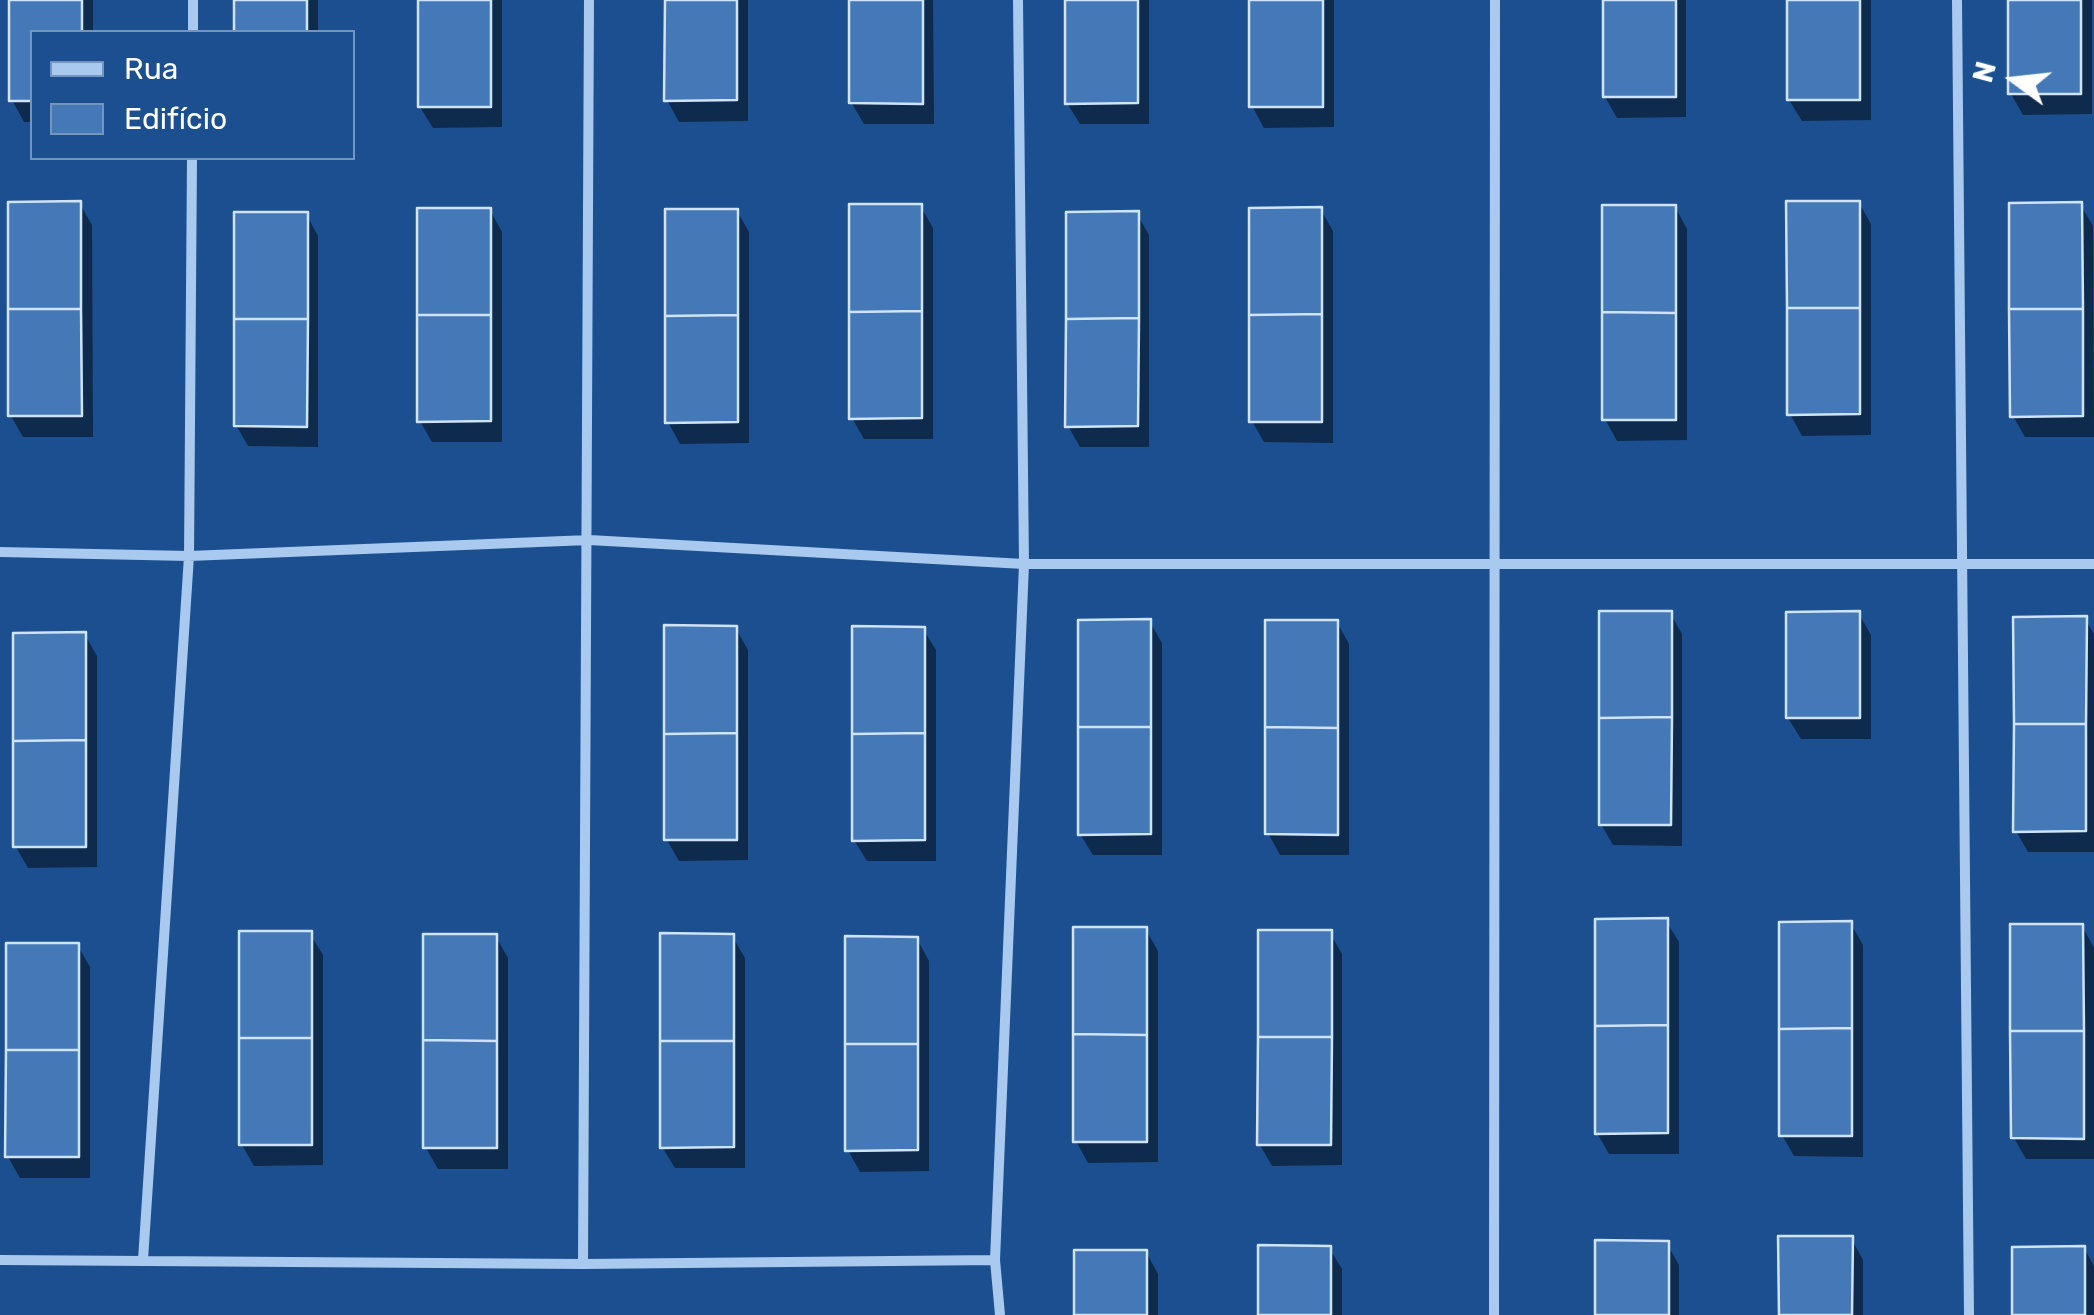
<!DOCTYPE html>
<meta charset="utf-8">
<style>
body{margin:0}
#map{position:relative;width:2094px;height:1315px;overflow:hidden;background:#1b4f8f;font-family:Rubik,sans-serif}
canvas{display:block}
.legend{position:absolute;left:30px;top:30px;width:325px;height:130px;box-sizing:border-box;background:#1b4f8f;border:2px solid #7695bc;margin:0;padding:12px 18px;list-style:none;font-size:30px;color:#fff}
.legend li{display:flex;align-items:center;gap:20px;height:50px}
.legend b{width:50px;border:2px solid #7695bc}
.north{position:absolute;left:1964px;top:30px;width:100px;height:100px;-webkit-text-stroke:8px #1b4f8f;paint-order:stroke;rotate:285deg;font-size:28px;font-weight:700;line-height:40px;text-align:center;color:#fff}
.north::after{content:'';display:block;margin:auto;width:35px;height:45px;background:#fff;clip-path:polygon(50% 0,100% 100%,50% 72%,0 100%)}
</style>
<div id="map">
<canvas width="2094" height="1315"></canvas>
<ul class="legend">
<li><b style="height:12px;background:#a9c9ee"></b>Rua</li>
<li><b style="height:28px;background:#4478b7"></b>Edifício</li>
</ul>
<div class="north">N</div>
</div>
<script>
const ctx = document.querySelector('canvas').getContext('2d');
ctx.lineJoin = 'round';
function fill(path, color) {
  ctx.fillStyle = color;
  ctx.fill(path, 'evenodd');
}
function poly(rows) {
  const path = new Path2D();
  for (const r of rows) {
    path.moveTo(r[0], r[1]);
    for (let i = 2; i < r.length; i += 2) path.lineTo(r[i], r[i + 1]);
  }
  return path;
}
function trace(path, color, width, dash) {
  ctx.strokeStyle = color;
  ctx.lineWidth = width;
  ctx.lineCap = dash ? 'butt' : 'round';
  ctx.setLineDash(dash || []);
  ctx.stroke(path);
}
fill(poly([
 [12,0,93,0,93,32,32,32,32,122,24,122,12,100],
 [236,0,318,0,318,32,236,32],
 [421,0,502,0,502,127,433,128,420,107],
 [667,0,748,0,748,121,679,122,667,100],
 [851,0,933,0,934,124,864,124,851,102],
 [1067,0,1149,0,1149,124,1080,124,1067,103],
 [1252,0,1334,0,1334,127,1264,128,1252,106],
 [1605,0,1686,0,1686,117,1617,118,1605,97],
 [1789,0,1871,0,1871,120,1802,121,1789,100],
 [2010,0,2092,0,2092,114,2023,115,2011,94],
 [1859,203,1871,224,1871,435,1802,436,1790,414],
 [80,204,92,225,93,437,23,437,11,416],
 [2080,204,2093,226,2094,437,2025,437,2013,416],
 [921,207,933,228,933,439,864,439,852,418],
 [1675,207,1687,229,1687,440,1617,441,1605,419],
 [490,210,502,232,502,442,432,442,420,421],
 [1321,210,1333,231,1333,443,1264,442,1252,421],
 [737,211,749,232,749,443,680,444,668,422],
 [306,214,318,236,318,447,248,446,236,425],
 [1137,214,1149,235,1149,447,1080,447,1068,426],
 [1670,613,1682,634,1682,846,1613,845,1601,824],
 [1859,614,1871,635,1871,739,1801,739,1788,718],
 [2085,619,2094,634,2094,852,2028,852,2016,831],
 [1150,622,1162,643,1162,855,1093,855,1080,834],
 [1337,622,1349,644,1349,855,1280,855,1268,833],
 [736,629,748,650,748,860,679,861,667,840],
 [923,629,936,650,936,861,867,861,854,840],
 [85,635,97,656,97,867,28,868,16,847],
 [1666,921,1679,942,1679,1154,1609,1154,1597,1133],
 [1851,924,1863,945,1863,1157,1794,1156,1782,1135],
 [2082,926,2094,948,2094,1159,2026,1159,2014,1138],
 [1146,930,1158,951,1158,1162,1088,1163,1076,1141],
 [1330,933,1342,954,1342,1165,1272,1166,1260,1145],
 [310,934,323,955,323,1165,254,1166,242,1145],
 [732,936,745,958,745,1168,675,1168,662,1147],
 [496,937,508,958,508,1169,438,1169,426,1148],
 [917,939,929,961,929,1171,860,1172,848,1150],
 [78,946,90,967,90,1178,20,1178,8,1157],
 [1851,1238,1863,1260,1863,1315,1781,1315],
 [1667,1244,1679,1265,1679,1315,1597,1315],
 [1329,1248,1342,1269,1342,1315,1260,1315],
 [2084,1248,2094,1266,2094,1315,2014,1315],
 [1146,1252,1158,1274,1158,1315,1076,1315]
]), '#0007');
const building = poly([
 [9,0,82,0,82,32,32,32,32,101,9,101,9,0],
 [234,0,307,0,307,32,234,32,234,0],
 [418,0,491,0,491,107,418,107,418,0],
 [665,0,737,0,737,100,664,101,665,0],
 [849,0,923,0,923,104,849,103,849,0],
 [1065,0,1138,0,1138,103,1065,104,1065,0],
 [1249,0,1323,0,1323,107,1249,107,1249,0],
 [1603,0,1676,0,1676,97,1603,97,1603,0],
 [1787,0,1860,0,1860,100,1787,100,1787,0],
 [2008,0,2081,0,2081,94,2008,94,2008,0],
 [81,201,81,309,8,309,8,202,81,201],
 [1786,201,1860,201,1860,308,1787,308,1786,201],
 [2082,202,2083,309,2009,309,2009,203,2082,202],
 [849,204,922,204,922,311,849,312,849,204],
 [1602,205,1676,205,1676,313,1602,312,1602,205],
 [1322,207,1322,314,1249,315,1249,208,1322,207],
 [417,208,491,208,491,315,417,315,417,208],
 [665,209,738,209,738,315,665,316,665,209],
 [1139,211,1139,318,1066,319,1066,212,1139,211],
 [234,212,308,212,308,319,234,319,234,212],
 [1787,308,1860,308,1860,414,1787,415,1787,308],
 [8,309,81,309,82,416,8,416,8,309],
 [2009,309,2083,309,2083,416,2010,417,2009,309],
 [922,311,922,418,849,419,849,312,922,311],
 [1602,312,1676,313,1676,420,1602,420,1602,312],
 [1322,314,1322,422,1249,422,1249,315,1322,314],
 [417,315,491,315,491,421,417,422,417,315],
 [738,315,738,422,665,423,665,316,738,315],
 [1139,318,1138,426,1065,427,1066,319,1139,318],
 [234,319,308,319,307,427,234,426,234,319],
 [1599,611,1672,611,1672,717,1599,718,1599,611],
 [1860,611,1860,718,1786,718,1786,612,1860,611],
 [2087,616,2086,724,2014,724,2013,617,2087,616],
 [1151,619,1151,727,1078,727,1078,620,1151,619],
 [1265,620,1338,620,1338,728,1265,727,1265,620],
 [664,625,737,626,737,733,664,734,664,625],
 [852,626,925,627,925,733,852,734,852,626],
 [86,632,86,740,13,741,13,633,86,632],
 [1672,717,1671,825,1599,825,1599,718,1672,717],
 [2014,724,2086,724,2086,831,2013,832,2014,724],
 [1078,727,1151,727,1151,834,1078,835,1078,727],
 [1265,727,1338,728,1338,835,1265,834,1265,727],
 [737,733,737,840,664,840,664,734,737,733],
 [925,733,925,840,852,841,852,734,925,733],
 [86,740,86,847,13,847,13,741,86,740],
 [1668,918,1668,1025,1595,1026,1595,919,1668,918],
 [1852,921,1852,1028,1779,1029,1779,922,1852,921],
 [2010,924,2083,924,2084,1031,2010,1031,2010,924],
 [1073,927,1147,927,1147,1035,1073,1034,1073,927],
 [1258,930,1332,930,1332,1037,1258,1037,1258,930],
 [239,931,312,931,312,1038,239,1038,239,931],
 [660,933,734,934,734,1041,660,1041,660,933],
 [423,934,497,934,497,1041,423,1040,423,934],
 [845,936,918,937,918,1044,845,1044,845,936],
 [6,943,79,943,79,1050,6,1050,6,943],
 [1668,1025,1668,1133,1595,1134,1595,1026,1668,1025],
 [1852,1028,1852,1136,1779,1136,1779,1029,1852,1028],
 [2010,1031,2084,1031,2084,1139,2011,1138,2010,1031],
 [1073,1034,1147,1035,1147,1142,1073,1142,1073,1034],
 [1258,1037,1332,1037,1331,1145,1257,1145,1258,1037],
 [239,1038,312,1038,312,1145,239,1145,239,1038],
 [423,1040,497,1041,497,1148,423,1148,423,1040],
 [660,1041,734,1041,734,1147,660,1148,660,1041],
 [845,1044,918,1044,918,1150,845,1151,845,1044],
 [6,1050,79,1050,79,1157,5,1157,6,1050],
 [1778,1236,1853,1236,1852,1315,1779,1315,1778,1236],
 [1595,1240,1669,1241,1669,1315,1595,1315,1595,1240],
 [1258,1245,1331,1246,1331,1315,1258,1315,1258,1245],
 [2085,1246,2085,1315,2012,1315,2012,1247,2085,1246],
 [1074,1250,1147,1250,1147,1315,1074,1315,1074,1250]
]);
fill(building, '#4478b7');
trace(building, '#cfe3fa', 2.5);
trace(poly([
 [1957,0,1969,1315],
 [193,32,193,0],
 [0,552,189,556,589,540,1024,564,2094,564],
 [0,1260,583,1264,995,1260],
 [143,1260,189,556,192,158],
 [583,1264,589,0],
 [1000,1315,995,1260,1024,564,1018,0],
 [1494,1315,1495,0]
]), '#a9c9ee', 10);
</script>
